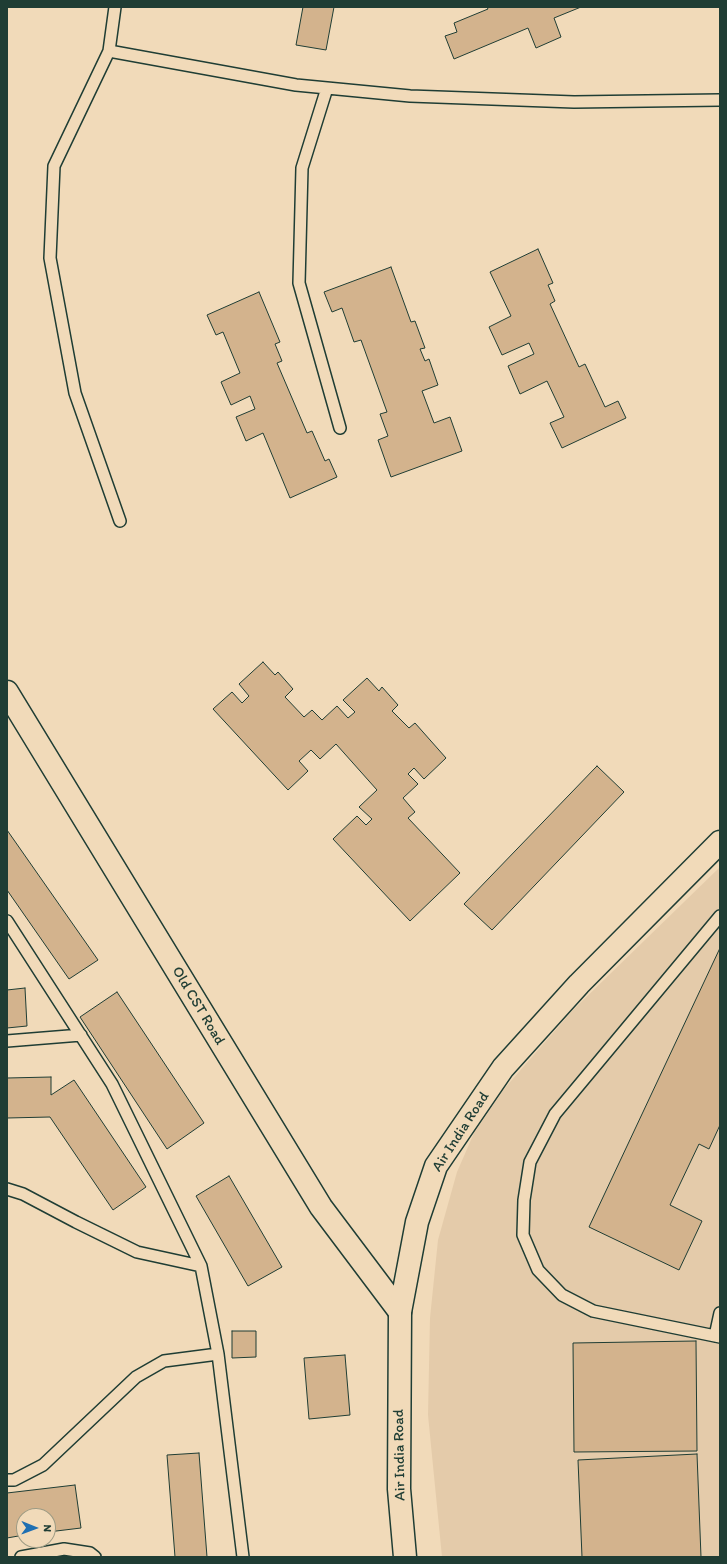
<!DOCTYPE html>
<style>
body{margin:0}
#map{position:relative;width:727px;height:1564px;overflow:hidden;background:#f1dab9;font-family:Itim,sans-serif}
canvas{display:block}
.frame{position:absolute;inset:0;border:8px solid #1f3d34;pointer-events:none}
.north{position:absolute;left:16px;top:1508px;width:40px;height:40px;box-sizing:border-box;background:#f1dab9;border:1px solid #9d9b84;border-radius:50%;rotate:91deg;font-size:11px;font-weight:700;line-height:16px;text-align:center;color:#1f3d34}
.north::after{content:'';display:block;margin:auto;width:14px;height:18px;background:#1f6fb2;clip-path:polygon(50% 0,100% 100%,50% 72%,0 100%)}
</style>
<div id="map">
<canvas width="727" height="1564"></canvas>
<div class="frame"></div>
<div class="north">N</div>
</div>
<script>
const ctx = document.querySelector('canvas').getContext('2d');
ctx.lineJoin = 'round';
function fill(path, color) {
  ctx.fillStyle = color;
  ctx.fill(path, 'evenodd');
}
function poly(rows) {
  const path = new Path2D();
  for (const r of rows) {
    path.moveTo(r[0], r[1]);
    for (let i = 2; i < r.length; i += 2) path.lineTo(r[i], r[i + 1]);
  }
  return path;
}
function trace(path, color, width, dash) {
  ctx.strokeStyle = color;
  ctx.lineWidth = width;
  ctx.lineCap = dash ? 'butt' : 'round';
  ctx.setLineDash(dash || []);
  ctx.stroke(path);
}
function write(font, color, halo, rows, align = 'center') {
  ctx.font = font + ' Itim,sans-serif';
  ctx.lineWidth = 3.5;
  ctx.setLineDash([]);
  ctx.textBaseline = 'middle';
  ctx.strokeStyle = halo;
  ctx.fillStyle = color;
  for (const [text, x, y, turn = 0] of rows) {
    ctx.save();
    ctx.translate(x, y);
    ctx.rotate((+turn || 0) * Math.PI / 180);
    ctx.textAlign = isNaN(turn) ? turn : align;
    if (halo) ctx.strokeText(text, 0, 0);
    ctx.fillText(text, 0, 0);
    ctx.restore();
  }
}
fill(poly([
 [720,867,720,1557,442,1557,428,1415,430,1318,438,1240,457,1172,474,1133,504,1089,573,1010]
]), '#e4cbaa');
const building = poly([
 [303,7,334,7,326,50,296,45,303,7],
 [487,7,581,7,554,18,561,37,536,48,528,28,454,59,445,36,457,32,454,23,488,9,487,7],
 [538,249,553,283,548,285,555,301,550,304,579,367,585,364,605,407,618,401,626,418,562,448,550,423,564,417,547,381,520,394,508,366,534,354,529,343,502,355,489,327,511,316,490,272,538,249],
 [391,267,411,322,415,321,425,348,420,349,425,361,429,359,438,385,422,391,434,423,450,417,462,451,391,477,378,440,388,436,380,414,387,412,361,340,354,342,342,308,332,312,324,292,391,267],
 [259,292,280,342,275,344,282,361,277,363,307,433,312,431,325,461,329,459,337,477,290,498,263,433,246,441,236,417,255,409,250,396,231,405,221,382,240,373,223,332,216,335,207,315,259,292],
 [263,662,275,675,278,672,293,689,285,697,304,717,312,710,322,720,337,706,348,718,355,712,343,700,367,678,379,691,382,687,398,705,392,711,409,728,415,723,446,758,424,779,414,768,408,774,418,784,403,798,415,812,408,818,460,873,410,921,333,839,357,816,366,825,372,819,359,807,377,790,336,744,320,759,311,750,299,761,308,771,288,790,213,709,232,692,242,703,249,696,239,684,263,662],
 [597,766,624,792,492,930,464,904,597,766],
 [7,830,98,960,69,979,7,890,7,830],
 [720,948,720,1125,709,1149,699,1144,670,1205,702,1221,679,1270,589,1227,720,948],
 [25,988,27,1026,7,1028,7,990,25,988],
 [117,992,204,1123,167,1149,80,1017,117,992],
 [51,1077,51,1095,74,1080,146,1187,113,1210,50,1117,7,1118,7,1078,51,1077],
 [229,1176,282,1267,248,1286,196,1196,229,1176],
 [232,1331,256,1331,256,1357,232,1358,232,1331],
 [696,1341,697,1451,574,1452,573,1343,696,1341],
 [345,1355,350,1415,309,1419,304,1358,345,1355],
 [199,1453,207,1557,175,1557,167,1455,199,1453],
 [697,1454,701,1557,582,1557,578,1460,697,1454],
 [75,1485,81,1528,48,1532,48,1516,24,1516,24,1535,7,1538,7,1493,75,1485]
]);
fill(building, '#d3b38d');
trace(building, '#1f3d34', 1);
const service = poly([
 [115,7,109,51,296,85,410,96,574,102,720,100],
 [109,51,54,166,50,258,75,393,120,521],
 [327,88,302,168,299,283,340,428],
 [720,916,555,1114,530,1162,524,1200,523,1235,538,1270,562,1295,593,1311,720,1337],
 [7,921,112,1084,201,1266,218,1354,243,1557],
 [7,1041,81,1035],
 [7,1189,23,1194,76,1222,137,1252,201,1266],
 [715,1336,720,1313],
 [7,1480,14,1480,43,1465,136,1377,164,1361,218,1354],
 [21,1557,64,1549,90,1553,95,1557]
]);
const minor = poly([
 [7,692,321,1207,400,1312]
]);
const tertiary = poly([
 [405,1557,399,1489,400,1312,417,1222,436,1166,503,1068,579,984,720,842]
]);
trace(service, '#1f3d34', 14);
trace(minor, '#1f3d34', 25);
trace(tertiary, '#1f3d34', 25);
trace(service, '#f1dab9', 11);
trace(minor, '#f1dab9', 22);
trace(tertiary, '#f1dab9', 22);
write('15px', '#1f3d34', '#f1dab9', [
 ["Old CST Road",198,1006,59],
 ["Air India Road",461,1132,-57],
 ["Air India Road",400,1455,-91]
]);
</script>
